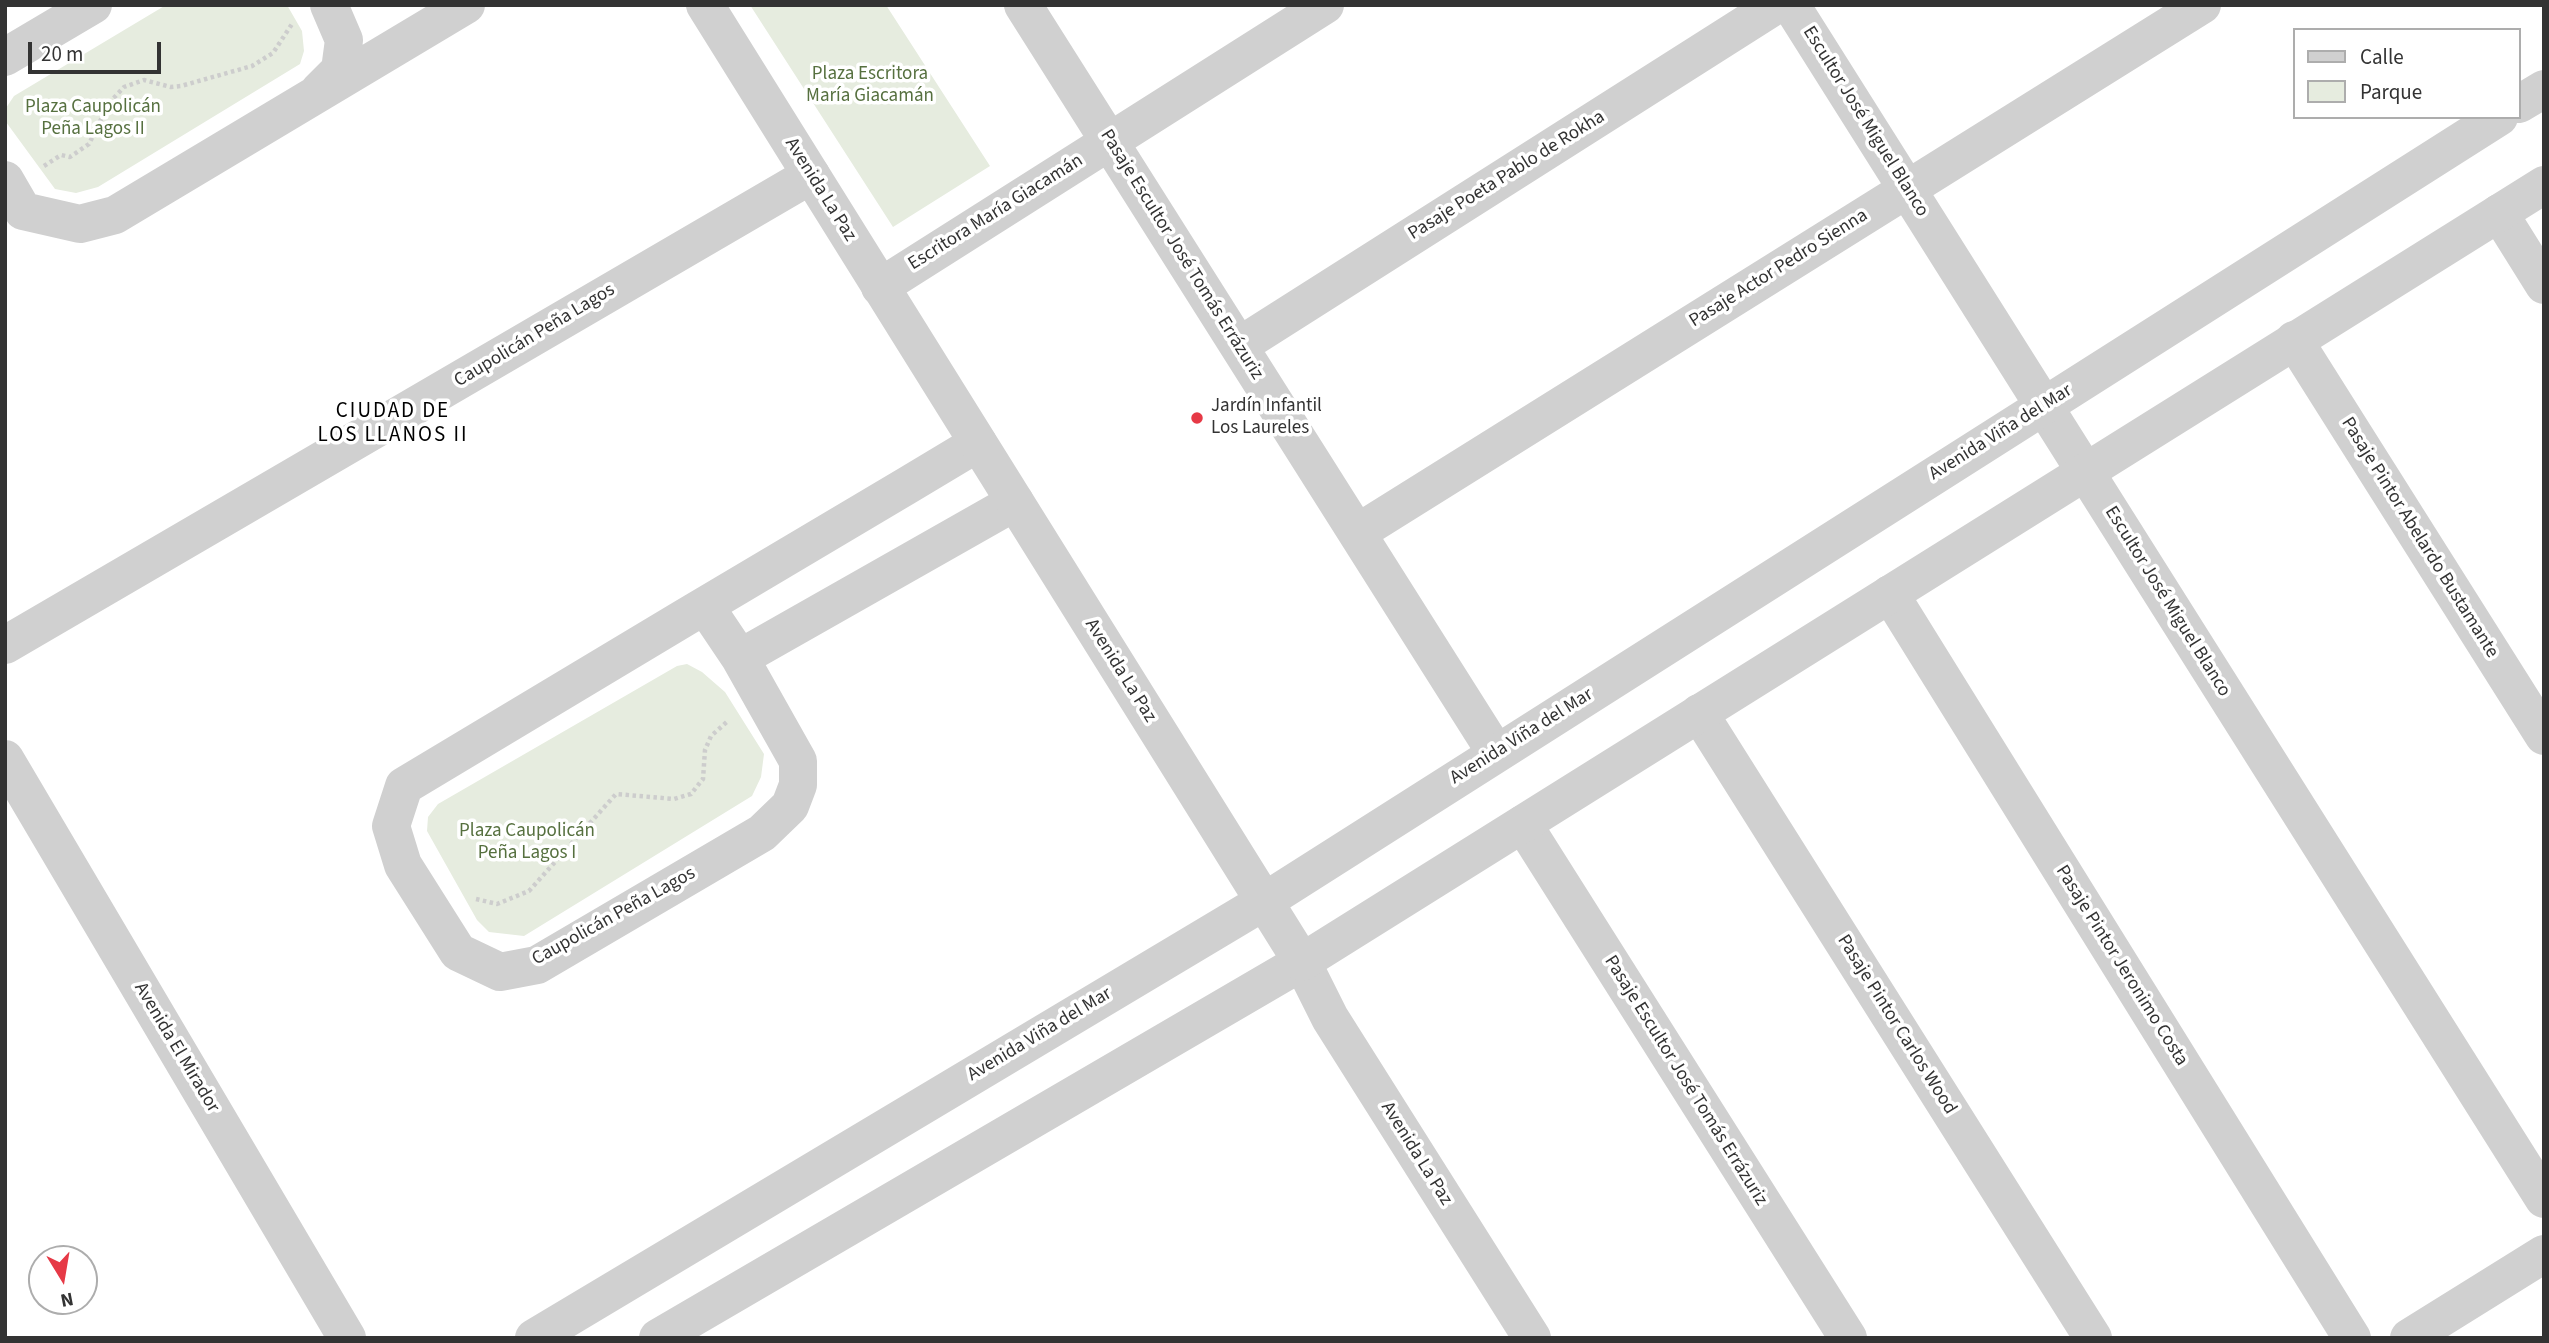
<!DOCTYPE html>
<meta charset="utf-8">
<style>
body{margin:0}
#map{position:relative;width:2549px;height:1343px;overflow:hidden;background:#fff;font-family:"Source Sans 3",sans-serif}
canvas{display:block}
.frame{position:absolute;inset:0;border:7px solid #333;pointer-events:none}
.legend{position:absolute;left:2293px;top:28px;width:228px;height:91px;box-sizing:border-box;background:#fff;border:2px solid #adadad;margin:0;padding:9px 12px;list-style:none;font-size:21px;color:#333}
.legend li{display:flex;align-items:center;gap:14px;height:35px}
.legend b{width:35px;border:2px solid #adadad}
.north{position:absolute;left:28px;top:1245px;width:70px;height:70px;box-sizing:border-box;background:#fff;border:2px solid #adadad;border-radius:50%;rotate:169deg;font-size:19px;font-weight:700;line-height:28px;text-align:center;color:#333}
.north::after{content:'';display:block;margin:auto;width:24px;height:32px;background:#e63946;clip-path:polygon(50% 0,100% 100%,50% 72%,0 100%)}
.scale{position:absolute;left:28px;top:42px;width:133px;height:32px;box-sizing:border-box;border:4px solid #333;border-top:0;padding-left:9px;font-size:21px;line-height:24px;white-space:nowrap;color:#333;-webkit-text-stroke:5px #fff;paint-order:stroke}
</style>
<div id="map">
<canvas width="2549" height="1343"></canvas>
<div class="frame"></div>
<ul class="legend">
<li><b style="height:9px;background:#d0d0d0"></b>Calle</li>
<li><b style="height:19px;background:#e6ecdf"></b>Parque</li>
</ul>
<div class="north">N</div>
<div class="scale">20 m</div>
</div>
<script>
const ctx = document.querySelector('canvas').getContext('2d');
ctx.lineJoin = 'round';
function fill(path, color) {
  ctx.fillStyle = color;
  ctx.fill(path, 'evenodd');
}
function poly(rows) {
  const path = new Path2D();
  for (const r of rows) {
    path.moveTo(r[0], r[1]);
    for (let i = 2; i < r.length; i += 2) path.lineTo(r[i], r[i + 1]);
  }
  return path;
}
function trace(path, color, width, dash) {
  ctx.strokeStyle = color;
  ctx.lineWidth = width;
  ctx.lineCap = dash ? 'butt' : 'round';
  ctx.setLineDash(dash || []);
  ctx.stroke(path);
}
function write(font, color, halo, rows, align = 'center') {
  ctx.font = font + ' "Source Sans 3",sans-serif';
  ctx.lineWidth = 7;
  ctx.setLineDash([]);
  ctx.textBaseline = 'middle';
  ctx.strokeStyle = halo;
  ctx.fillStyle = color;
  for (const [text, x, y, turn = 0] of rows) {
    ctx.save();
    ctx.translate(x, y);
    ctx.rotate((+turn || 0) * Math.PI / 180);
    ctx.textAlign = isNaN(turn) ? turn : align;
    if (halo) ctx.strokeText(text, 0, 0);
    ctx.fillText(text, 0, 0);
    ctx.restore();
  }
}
fill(poly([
 [166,5,287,5,302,31,304,51,300,64,98,187,76,193,55,189,6,122,6,108,14,96],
 [750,5,886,5,990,166,893,227],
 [687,664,702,672,725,692,764,754,761,777,752,796,524,936,489,932,477,920,427,831,428,817,438,804,677,666]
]), '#e6ecdf');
trace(poly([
 [44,166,61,155,70,157,89,144,109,103,124,87,144,80,171,87,181,86,252,66,273,53,292,24],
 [476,899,497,904,529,891,616,794,674,799,691,794,703,779,705,750,711,736,729,720]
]), '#cdcdcd', 4.5, [3.5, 3.5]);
trace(poly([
 [1023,5,1496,753],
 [1791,5,2544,1199],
 [5,57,93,5],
 [319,91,340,70,344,40,329,5],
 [5,180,23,211,80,224,115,215,466,5],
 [2499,213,2544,285],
 [880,287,1325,5],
 [2294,340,2544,736],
 [1239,346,1776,5],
 [1357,533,2202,5],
 [1890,594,2352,1338],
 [705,606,740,658,798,761,798,785,790,806,762,833,537,965,500,972,458,952,403,865,391,826,404,786,684,618,908,485,978,443],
 [5,645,811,175],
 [740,658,1015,502],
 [1699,713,2093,1338],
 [5,759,347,1338],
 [1523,824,1848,1338],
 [534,1338,1265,901],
 [658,1338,1302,962,1330,1018,1532,1338],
 [2409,1338,2544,1254]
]), '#d0d0d0', 38);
trace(poly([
 [705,5,1302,962,2544,185],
 [2519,104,2544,89],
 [1265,901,2499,117]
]), '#d0d0d0', 38);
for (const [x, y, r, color] of [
 [1197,418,7,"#e63946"]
]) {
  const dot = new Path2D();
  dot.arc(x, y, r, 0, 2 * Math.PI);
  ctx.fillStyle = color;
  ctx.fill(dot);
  trace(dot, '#fff', 2.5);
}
write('19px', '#56703f', '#fff', [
 ["Plaza Escritora",870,75],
 ["María Giacamán",870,97],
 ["Plaza Caupolicán",93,108],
 ["Peña Lagos II",93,130],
 ["Plaza Caupolicán",527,832],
 ["Peña Lagos I",527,854]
]);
write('19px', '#333', '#fff', [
 ["Escultor José Miguel Blanco",1865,122,58],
 ["Pasaje Poeta Pablo de Rokha",1507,176,-32],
 ["Avenida La Paz",820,190,58],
 ["Escritora María Giacamán",996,213,-32],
 ["Pasaje Escultor José Tomás Errázuriz",1181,255,58],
 ["Pasaje Actor Pedro Sienna",1779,269,-32],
 ["Caupolicán Peña Lagos",535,336,-31],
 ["Avenida Viña del Mar",2001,433,-32],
 ["Pasaje Pintor Abelardo Bustamante",2419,538,58],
 ["Escultor José Miguel Blanco",2167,602,58],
 ["Avenida La Paz",1120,671,58],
 ["Avenida Viña del Mar",1522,737,-32],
 ["Caupolicán Peña Lagos",614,917,-29],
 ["Pasaje Pintor Jeronimo Costa",2121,966,58],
 ["Pasaje Pintor Carlos Wood",1896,1025,58],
 ["Avenida Viña del Mar",1040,1035,-31],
 ["Avenida El Mirador",176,1048,59],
 ["Pasaje Escultor José Tomás Errázuriz",1685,1081,58],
 ["Avenida La Paz",1416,1154,58]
]);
write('19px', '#333', '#fff', [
 ["Jardín Infantil",1211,407],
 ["Los Laureles",1211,429]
], 'left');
ctx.letterSpacing = '2px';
write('21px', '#000', '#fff', [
 ["CIUDAD DE",393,412],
 ["LOS LLANOS II",393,436]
]);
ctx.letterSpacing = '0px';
</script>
